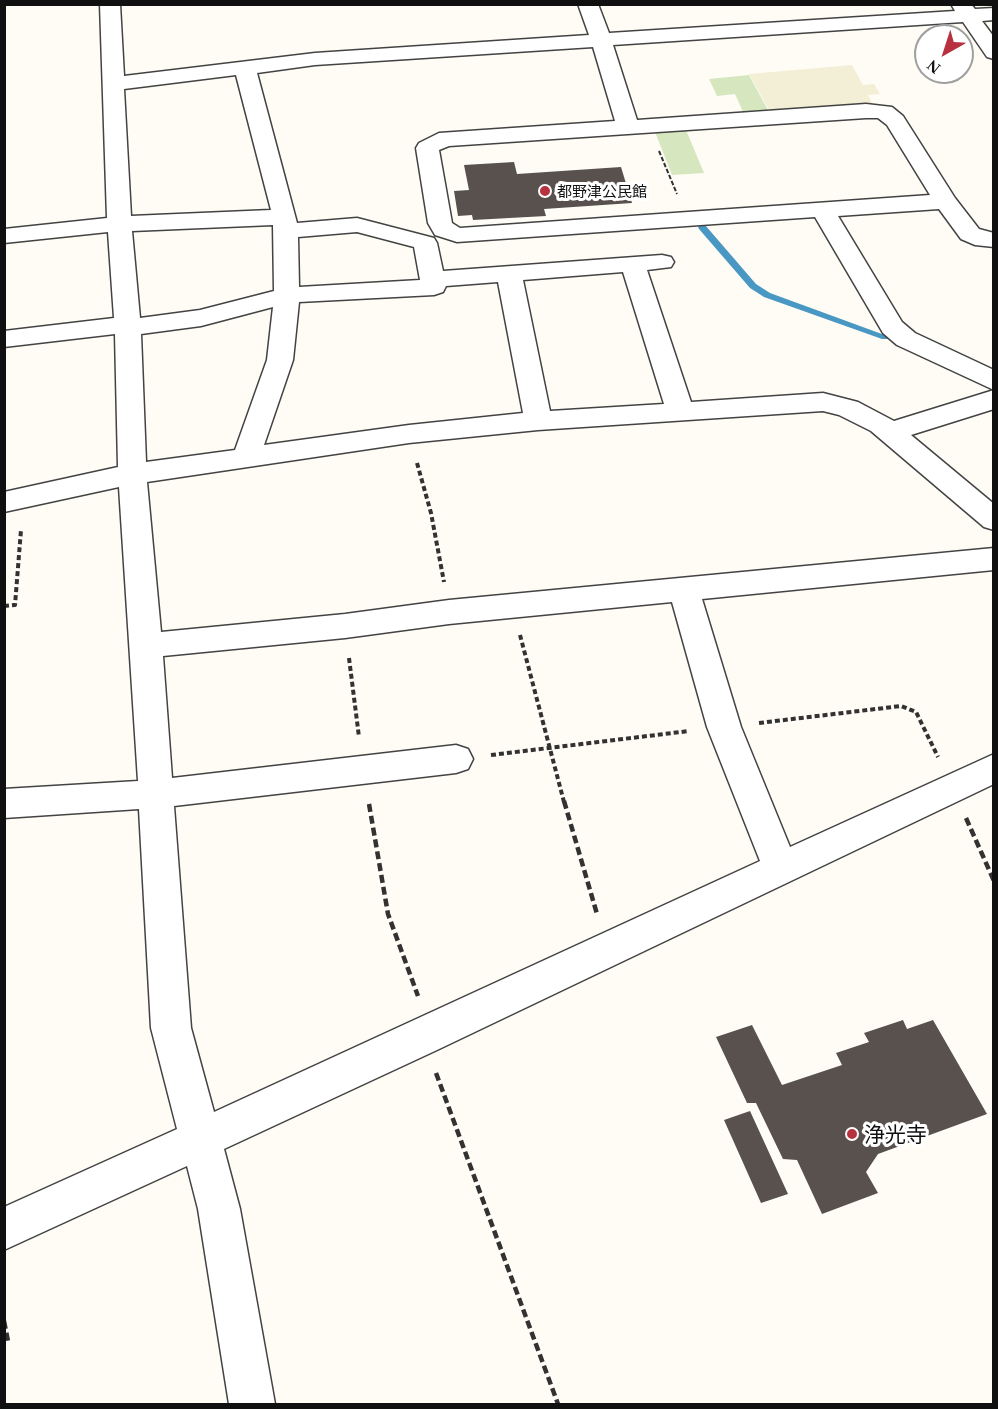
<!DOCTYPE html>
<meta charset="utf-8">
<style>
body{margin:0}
#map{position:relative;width:998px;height:1409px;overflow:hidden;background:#fefcf5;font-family:Georgia,serif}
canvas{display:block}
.frame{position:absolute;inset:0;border:6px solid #101010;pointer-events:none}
.north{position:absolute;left:914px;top:24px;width:60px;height:60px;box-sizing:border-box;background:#fff;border:2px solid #9f9f9f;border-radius:50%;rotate:219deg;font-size:16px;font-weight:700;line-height:24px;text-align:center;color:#101010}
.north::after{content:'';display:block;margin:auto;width:21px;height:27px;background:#b7323e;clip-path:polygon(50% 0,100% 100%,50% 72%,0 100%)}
</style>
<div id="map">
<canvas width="998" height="1409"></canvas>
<div class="frame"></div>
<div class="north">N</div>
</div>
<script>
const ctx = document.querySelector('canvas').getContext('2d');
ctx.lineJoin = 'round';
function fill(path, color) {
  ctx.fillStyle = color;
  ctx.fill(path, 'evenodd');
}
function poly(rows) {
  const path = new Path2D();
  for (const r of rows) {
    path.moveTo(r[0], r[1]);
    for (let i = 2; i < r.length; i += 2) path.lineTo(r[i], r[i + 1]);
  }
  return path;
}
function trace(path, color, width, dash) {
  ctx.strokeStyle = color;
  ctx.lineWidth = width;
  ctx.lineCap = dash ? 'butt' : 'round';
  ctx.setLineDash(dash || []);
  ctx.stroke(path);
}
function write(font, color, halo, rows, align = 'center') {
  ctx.font = font + ' Georgia,"Noto Sans JP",serif';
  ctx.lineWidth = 6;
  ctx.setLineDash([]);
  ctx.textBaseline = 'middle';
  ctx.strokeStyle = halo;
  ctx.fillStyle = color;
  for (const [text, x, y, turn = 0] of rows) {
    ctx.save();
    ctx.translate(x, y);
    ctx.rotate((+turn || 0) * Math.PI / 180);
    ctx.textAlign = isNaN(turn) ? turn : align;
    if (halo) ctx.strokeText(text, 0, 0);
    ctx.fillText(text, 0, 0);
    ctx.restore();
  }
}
fill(poly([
 [852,65,863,85,874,84,880,94,868,95,873,105,770,112,749,74]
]), '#f3efd6');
fill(poly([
 [749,75,769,112,744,114,735,94,717,96,709,79],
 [686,130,704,173,672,175,655,132]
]), '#d6e7c0');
fill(poly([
 [702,224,705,225,756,284,770,293,890,337,888,339,882,339,764,297,750,288,699,229,698,227,702,224]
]), '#4997c3');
fill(poly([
 [514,162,517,174,621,167,632,203,544,209,546,216,473,220,472,215,458,216,454,191,469,190,464,165],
 [903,1020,907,1029,933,1020,987,1114,878,1154,866,1172,878,1193,822,1214,797,1160,783,1159,756,1103,747,1103,716,1037,752,1025,782,1085,842,1065,836,1053,869,1042,864,1033],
 [750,1111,788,1194,761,1203,724,1120]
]), '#58514d');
const minor = poly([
 [100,4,120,4,124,76,315,53,589,35,578,4,598,4,609,33,955,11,951,4,971,4,975,9,994,8,994,20,982,21,994,37,994,59,987,57,963,22,613,45,637,120,866,104,892,107,903,116,955,198,979,229,994,233,994,247,975,245,961,239,939,209,838,216,902,322,915,333,994,370,994,390,897,345,883,333,815,217,457,242,435,235,428,223,416,148,419,143,439,133,615,121,593,47,315,65,257,73,297,223,357,218,434,238,437,243,443,271,662,255,671,257,674,262,671,267,647,270,691,402,823,393,858,402,894,421,994,390,994,409,911,435,994,504,994,530,984,527,871,431,839,415,823,411,538,430,409,443,147,482,161,632,345,614,449,600,994,548,994,570,702,599,741,727,790,847,994,754,994,784,437,1050,224,1149,240,1209,275,1404,229,1404,198,1209,187,1166,4,1250,4,1207,177,1129,151,1028,139,809,4,818,4,789,138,781,119,487,4,512,4,492,118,467,115,334,4,347,4,331,114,318,108,232,4,243,4,229,107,218,100,4],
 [236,75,271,210,131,216,124,89,236,75],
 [866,118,878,118,887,125,930,195,460,228,452,223,439,150,449,146,866,118],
 [273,225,274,291,200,310,140,318,132,231,273,225],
 [357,232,414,247,420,280,299,287,298,237,357,232],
 [623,272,664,404,550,411,523,280,623,272],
 [498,282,523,413,409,425,264,445,293,360,299,302,434,295,443,292,446,286,498,282],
 [273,307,267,360,235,450,146,462,141,334,201,326,273,307],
 [672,602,707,727,760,861,214,1112,191,1028,174,806,456,773,468,769,473,759,468,749,456,745,172,778,163,656,345,638,449,624,672,602]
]);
trace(minor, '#434343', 3);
trace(poly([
 [659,151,677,194]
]), '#323232', 2, [4.5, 2]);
trace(poly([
 [417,463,431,513,444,582],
 [4,606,15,605,21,530],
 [520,635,564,802],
 [349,658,359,737],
 [759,723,901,706,916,712,938,757],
 [491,755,689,731]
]), '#323232', 4, [5, 3]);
trace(poly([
 [564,801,597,914],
 [369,804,388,914,418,996],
 [966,818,994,881],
 [436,1073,558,1404],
 [4,1321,8,1341,4,1343]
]), '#323232', 4.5, [8, 4]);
fill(minor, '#fff');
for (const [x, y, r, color] of [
 [545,191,6,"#b7323e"],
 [852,1134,6,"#b7323e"]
]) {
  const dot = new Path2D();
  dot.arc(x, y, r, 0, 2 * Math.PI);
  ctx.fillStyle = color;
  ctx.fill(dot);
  trace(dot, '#fff', 2);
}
write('15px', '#101010', '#fff', [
 ["都野津公民館",557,191]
], 'left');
write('21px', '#101010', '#fff', [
 ["浄光寺",864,1134]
], 'left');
</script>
